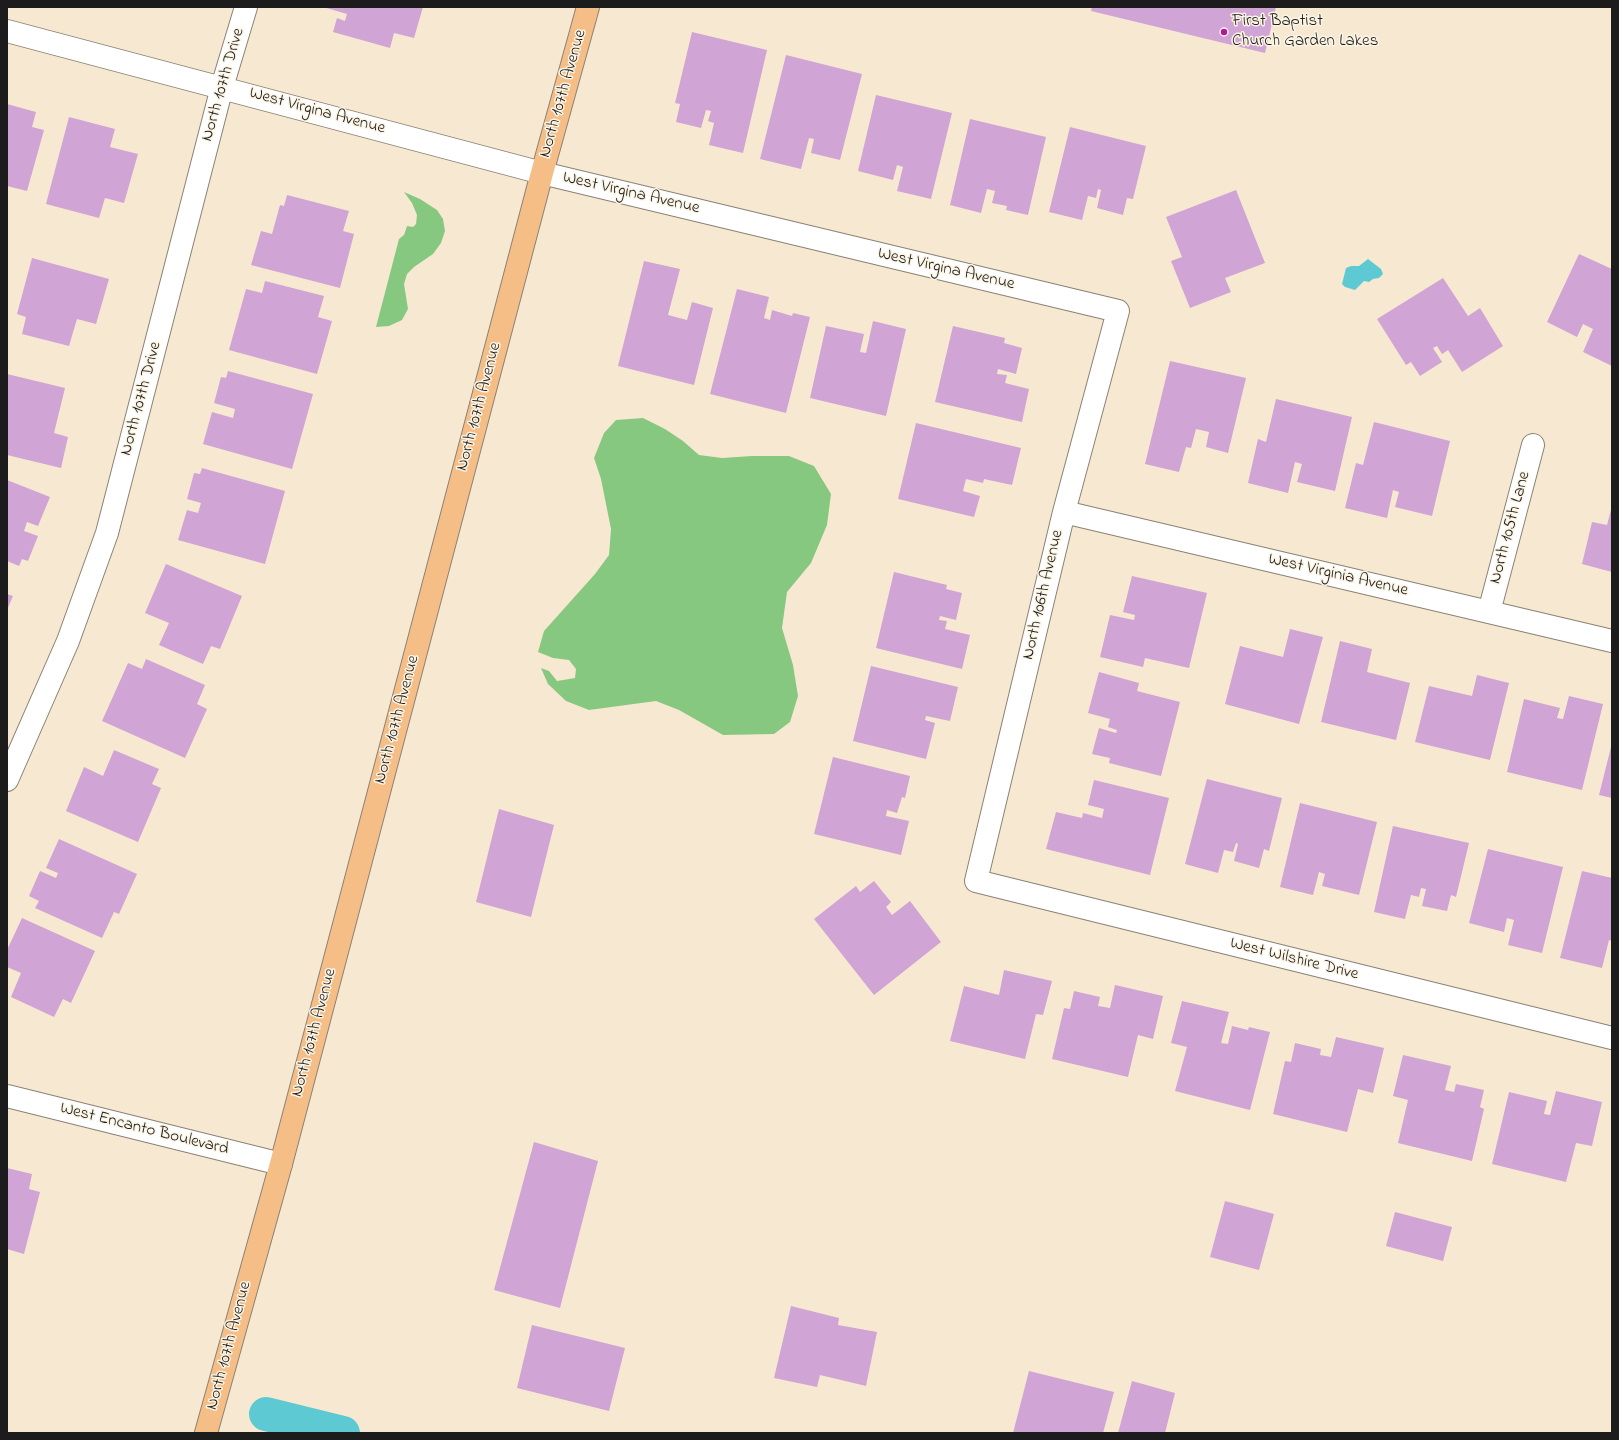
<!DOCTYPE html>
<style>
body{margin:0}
#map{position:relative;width:1619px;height:1440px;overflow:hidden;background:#f7e9d1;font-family:"Indie Flower",sans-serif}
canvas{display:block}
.frame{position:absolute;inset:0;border:8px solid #1c1c1c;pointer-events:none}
</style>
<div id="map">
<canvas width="1619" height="1440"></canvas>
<div class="frame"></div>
</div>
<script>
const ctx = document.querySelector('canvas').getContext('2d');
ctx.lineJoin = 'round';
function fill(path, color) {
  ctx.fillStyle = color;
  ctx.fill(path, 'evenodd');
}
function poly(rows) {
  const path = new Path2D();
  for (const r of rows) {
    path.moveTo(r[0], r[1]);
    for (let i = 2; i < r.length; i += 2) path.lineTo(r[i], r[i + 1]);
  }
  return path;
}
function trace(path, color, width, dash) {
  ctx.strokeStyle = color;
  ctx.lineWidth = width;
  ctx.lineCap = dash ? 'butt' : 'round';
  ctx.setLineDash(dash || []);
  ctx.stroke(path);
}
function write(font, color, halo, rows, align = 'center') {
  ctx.font = font + ' "Indie Flower",sans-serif';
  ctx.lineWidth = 3;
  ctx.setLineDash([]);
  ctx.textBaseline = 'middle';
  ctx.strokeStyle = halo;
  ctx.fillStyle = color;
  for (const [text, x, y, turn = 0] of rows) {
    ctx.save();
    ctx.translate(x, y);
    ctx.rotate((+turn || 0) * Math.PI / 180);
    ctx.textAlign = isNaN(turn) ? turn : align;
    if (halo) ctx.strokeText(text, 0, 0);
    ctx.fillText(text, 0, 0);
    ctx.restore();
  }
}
fill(poly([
 [404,192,420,199,437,210,443,219,445,231,441,243,433,254,414,267,407,274,404,284,408,309,402,320,389,326,376,327,399,239,404,235,407,226,413,227,416,224,417,215,412,203],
 [643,418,665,429,683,441,699,455,722,458,752,456,789,456,814,466,831,494,827,525,811,563,787,592,782,628,793,665,798,696,790,722,774,734,723,735,679,710,656,701,589,710,566,701,548,684,541,668,549,671,557,681,575,678,576,669,569,660,553,658,538,652,544,631,595,574,609,555,611,529,601,479,594,458,604,433,616,420]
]), '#87c881');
fill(poly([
 [1368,259,1381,269,1383,274,1379,278,1373,279,1369,282,1364,281,1355,290,1345,287,1342,284,1346,268,1351,266,1359,266]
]), '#5cc9d3');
trace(poly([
 [266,1414,343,1433]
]), '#5cc9d3', 34);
fill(poly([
 [323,7,423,7,414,38,394,33,390,48,333,32,337,18,345,21,347,14],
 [1092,7,1276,7,1265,53,1091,11],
 [692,32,767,50,743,153,709,145,714,123,708,121,711,111,706,110,701,128,676,122,680,104,675,103],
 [786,55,862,74,840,160,811,153,814,139,809,138,801,169,760,159],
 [876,95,952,113,931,199,897,191,903,167,897,165,893,180,858,171],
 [7,104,36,112,32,127,44,130,27,191,7,186],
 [69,117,115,129,110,147,138,154,124,203,105,198,99,218,46,204],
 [970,119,1046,137,1028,215,1006,210,1007,206,992,203,995,191,987,189,981,213,950,205],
 [1070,127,1146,146,1133,199,1127,198,1123,215,1097,208,1101,190,1098,189,1096,198,1088,196,1082,220,1049,212],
 [1236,190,1265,263,1225,278,1231,292,1190,308,1171,261,1182,257,1166,217],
 [287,195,349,211,343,231,354,234,340,288,251,265,261,231,272,234,280,205,284,206],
 [1579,254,1612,269,1612,366,1583,352,1593,329,1583,324,1577,337,1547,322],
 [32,258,109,279,96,324,77,319,69,346,22,334,26,317,17,314],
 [644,261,680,269,668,315,687,320,692,302,713,308,694,385,618,366],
 [1443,278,1468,316,1480,308,1503,346,1462,372,1448,350,1442,354,1437,346,1433,348,1442,362,1420,376,1411,362,1406,365,1377,319],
 [265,281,324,296,318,317,332,321,317,374,229,350,246,289,262,293],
 [737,289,769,297,764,318,770,320,772,310,792,316,793,313,810,317,786,413,710,394],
 [873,321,906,329,886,416,810,398,826,326,864,334,860,352,866,353],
 [953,326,1005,338,1004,343,1022,348,1016,374,998,369,997,374,1007,375,1005,383,1029,389,1022,422,935,402],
 [1170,361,1246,378,1228,453,1206,447,1209,432,1196,429,1191,448,1186,447,1179,472,1145,464],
 [228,371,313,394,292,469,203,444,212,412,233,418,235,409,214,403,221,377,226,378],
 [7,374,65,388,54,433,68,437,61,468,7,455],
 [1276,399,1352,417,1335,491,1297,482,1302,464,1295,462,1288,493,1248,483,1258,439,1266,442],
 [1374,422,1450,441,1432,516,1395,507,1399,492,1393,490,1387,518,1345,508,1356,463,1363,465],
 [916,423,1021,448,1012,485,984,479,983,483,966,479,963,491,980,496,974,517,898,499],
 [202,468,285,491,265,564,178,540,187,510,198,513,201,503,187,499,194,473,200,474],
 [7,480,50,497,38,526,27,522,24,531,38,536,28,561,22,559,19,566,7,561],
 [1612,506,1612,572,1582,564,1592,522,1607,525],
 [166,564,242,596,220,649,211,646,203,664,159,645,169,623,145,613],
 [894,572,947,585,946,589,962,593,956,620,940,616,939,620,947,621,945,629,970,635,962,669,876,648],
 [1132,576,1207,593,1189,668,1145,658,1143,667,1100,657,1110,615,1134,620,1135,615,1123,612],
 [7,594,13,596,7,610],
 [1290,629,1323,637,1299,724,1225,704,1240,646,1283,657],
 [1340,641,1372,649,1367,672,1410,683,1396,740,1321,722],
 [146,659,205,685,197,704,207,709,185,758,102,721,128,663,142,669],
 [871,666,958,687,950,721,926,716,925,720,935,723,926,759,853,741],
 [1099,672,1139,683,1137,691,1180,702,1161,776,1109,763,1110,758,1092,754,1099,728,1116,733,1117,730,1108,727,1110,719,1088,713],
 [1477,675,1509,683,1490,760,1415,742,1429,686,1472,696],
 [1569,696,1603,704,1582,790,1507,772,1524,699,1560,708,1557,718,1563,719],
 [1611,747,1612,747,1612,798,1599,795],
 [114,750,159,769,152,784,161,788,138,842,66,811,84,767,103,776],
 [833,757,910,776,905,798,902,797,897,813,887,810,886,816,909,821,901,855,814,834],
 [1207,779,1282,798,1269,851,1264,849,1259,868,1234,861,1238,844,1236,843,1233,852,1224,850,1218,873,1185,864],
 [1094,780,1169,798,1150,875,1046,849,1056,812,1082,818,1083,813,1102,818,1104,809,1088,805],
 [1300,803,1377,822,1359,895,1322,886,1325,874,1319,872,1313,895,1280,887],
 [499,809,554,825,531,917,476,902],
 [1393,826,1469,843,1456,897,1451,895,1447,911,1422,906,1426,889,1421,888,1419,897,1411,895,1405,919,1374,912],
 [59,839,137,874,119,914,114,912,102,938,35,908,39,901,29,896,40,871,56,878,58,873,46,868],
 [1488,849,1563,867,1542,953,1508,945,1514,920,1507,918,1504,932,1469,923],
 [1582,871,1612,878,1612,941,1609,940,1602,968,1560,958],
 [874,881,891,902,886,907,892,915,910,901,941,942,874,995,814,919,856,886,860,892],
 [22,918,95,951,71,1003,63,999,54,1017,11,997,21,973,7,967,7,950],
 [1004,970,1052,981,1043,1015,1036,1014,1025,1059,950,1041,964,986,999,995],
 [1115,985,1163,996,1153,1039,1138,1035,1128,1077,1052,1059,1064,1008,1070,1009,1074,991,1100,997,1098,1006,1110,1008],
 [1182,1001,1229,1012,1221,1043,1228,1044,1232,1026,1248,1030,1249,1027,1270,1032,1250,1110,1175,1091,1187,1047,1171,1043],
 [1336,1037,1384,1048,1373,1093,1358,1089,1347,1132,1273,1114,1285,1061,1291,1062,1295,1043,1321,1049,1320,1055,1331,1057],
 [1403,1055,1451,1066,1445,1090,1454,1092,1456,1084,1484,1090,1480,1107,1484,1109,1472,1161,1398,1143,1408,1100,1393,1096],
 [1556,1091,1602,1102,1592,1146,1576,1143,1566,1182,1492,1164,1509,1092,1547,1101,1544,1114,1550,1115],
 [534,1142,598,1161,560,1308,494,1290],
 [7,1168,32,1174,29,1189,40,1192,24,1254,7,1249],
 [1225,1201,1274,1214,1259,1270,1210,1257],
 [1395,1212,1452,1227,1443,1261,1386,1246],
 [791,1306,839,1318,838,1325,877,1332,866,1386,820,1375,817,1387,774,1378],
 [532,1325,625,1348,609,1411,517,1388],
 [1029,1371,1114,1392,1103,1433,1013,1433],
 [1132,1381,1175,1393,1165,1433,1118,1433]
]), '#d0a4d4');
const minor = poly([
 [7,31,542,173,1118,311,1064,512,976,881,1612,1038],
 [1064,512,1612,641],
 [1489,612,1533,445],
 [7,780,68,641,107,533,222,87,246,7],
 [7,1096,281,1164]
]);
const major = poly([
 [206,1433,281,1164,542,173,588,7]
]);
trace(minor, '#8a8276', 24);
trace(major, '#8a8276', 24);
trace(minor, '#fff', 22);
trace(major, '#f6be87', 22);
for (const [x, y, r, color] of [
 [1224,32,4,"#b5179e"]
]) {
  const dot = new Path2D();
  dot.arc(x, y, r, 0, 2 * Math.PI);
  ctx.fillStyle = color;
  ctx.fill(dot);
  trace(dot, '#fcf5e5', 1.5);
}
write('17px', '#1c1c1c', '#fcf5e5', [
 ["First Baptist",1232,22],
 ["Church Garden Lakes",1232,42]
], 'left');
write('17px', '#1c1c1c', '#fcf5e5', [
 ["North 107th Drive",224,85,-74],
 ["North 107th Avenue",564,94,-74],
 ["West Virgina Avenue",317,112,15],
 ["West Virgina Avenue",631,194,13],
 ["West Virgina Avenue",946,270,13],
 ["North 107th Drive",142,399,-75],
 ["North 107th Avenue",480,407,-75],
 ["North 105th Lane",1511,528,-75],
 ["West Virginia Avenue",1338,576,13],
 ["North 106th Avenue",1044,595,-77],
 ["North 107th Avenue",398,720,-75],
 ["West Wilshire Drive",1294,960,14],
 ["North 107th Avenue",315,1033,-75],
 ["West Encanto Boulevard",144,1130,14],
 ["North 107th Avenue",230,1346,-75]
]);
</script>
